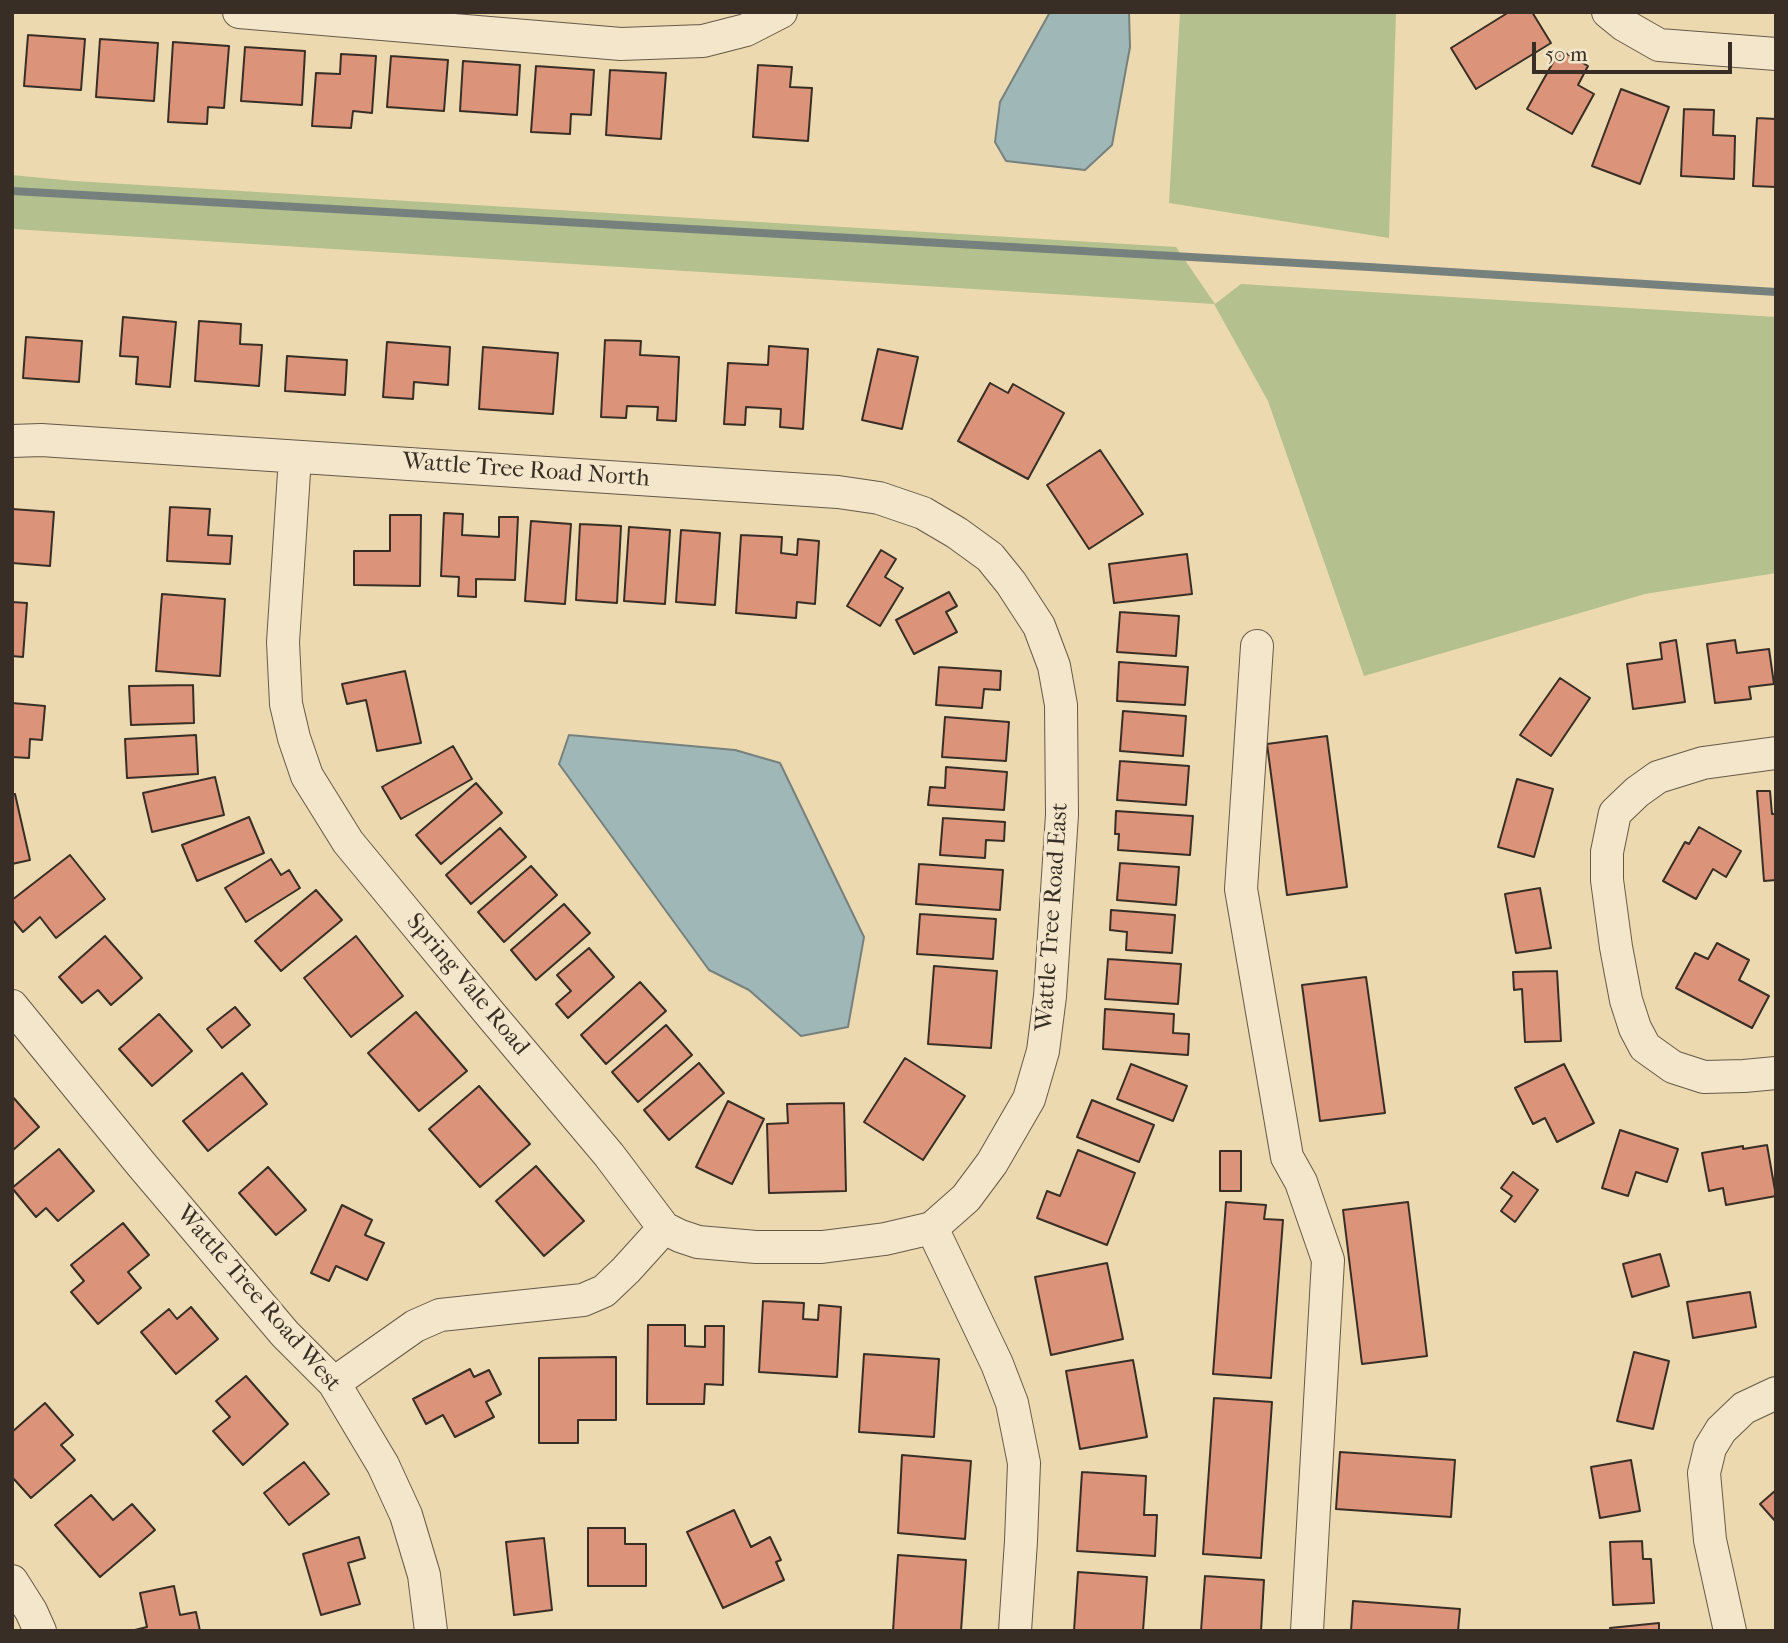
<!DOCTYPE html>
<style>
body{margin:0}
#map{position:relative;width:1788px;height:1643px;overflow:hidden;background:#ecd9af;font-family:"IM FELL French Canon",serif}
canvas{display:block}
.frame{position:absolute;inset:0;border:14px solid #382e25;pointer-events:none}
.scale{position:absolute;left:1532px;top:42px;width:200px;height:32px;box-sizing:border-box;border:4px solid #382e25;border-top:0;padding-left:9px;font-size:21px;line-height:24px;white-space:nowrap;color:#382e25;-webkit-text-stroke:5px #f3e6cb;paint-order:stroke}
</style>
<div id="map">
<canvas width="1788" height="1643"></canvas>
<div class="frame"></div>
<div class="scale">50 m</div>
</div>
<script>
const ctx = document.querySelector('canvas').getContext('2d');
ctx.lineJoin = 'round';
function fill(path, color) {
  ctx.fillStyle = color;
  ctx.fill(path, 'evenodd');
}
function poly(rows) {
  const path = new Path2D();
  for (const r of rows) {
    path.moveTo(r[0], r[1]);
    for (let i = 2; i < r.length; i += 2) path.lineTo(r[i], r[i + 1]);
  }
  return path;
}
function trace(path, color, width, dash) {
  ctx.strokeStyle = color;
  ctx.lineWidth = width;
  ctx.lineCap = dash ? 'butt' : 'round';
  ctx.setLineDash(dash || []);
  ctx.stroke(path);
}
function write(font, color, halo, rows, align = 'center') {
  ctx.font = font + ' "IM FELL French Canon",serif';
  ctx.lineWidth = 7;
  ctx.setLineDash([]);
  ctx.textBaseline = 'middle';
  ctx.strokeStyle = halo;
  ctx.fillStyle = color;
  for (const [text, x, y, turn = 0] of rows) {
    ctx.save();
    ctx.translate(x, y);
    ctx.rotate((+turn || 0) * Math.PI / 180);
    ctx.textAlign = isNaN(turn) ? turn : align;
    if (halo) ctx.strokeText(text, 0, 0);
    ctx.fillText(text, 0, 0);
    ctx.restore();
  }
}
fill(poly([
 [1180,12,1396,12,1389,238,1169,203],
 [12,175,74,181,1176,247,1215,304,1241,284,1776,317,1776,573,1645,594,1364,676,1268,401,1214,304,12,229]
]), '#b4c08d');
const water = poly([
 [1050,12,1129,12,1130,47,1112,145,1085,170,1006,161,995,142,1000,102,1050,12],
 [569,735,735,750,780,763,864,937,848,1027,801,1036,749,990,709,970,559,764,569,735]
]);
fill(water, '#a0b7b8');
trace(water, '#76807d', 2);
trace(poly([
 [12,191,1369,267,1776,292]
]), '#76807d', 8);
const building = poly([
 [1509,12,1532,12,1551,43,1476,89,1451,48,1509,12],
 [28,35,85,39,81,90,24,86,28,35],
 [100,39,158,43,154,101,96,97,100,39],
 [173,42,229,46,224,108,208,107,207,124,168,122,173,42],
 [245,47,305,51,302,105,241,101,245,47],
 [1560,50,1588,66,1578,85,1594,94,1572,134,1527,109,1560,50],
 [341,54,376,56,372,113,353,111,351,128,312,126,316,73,340,74,341,54],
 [391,56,448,60,444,111,387,107,391,56],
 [463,61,520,65,517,115,460,111,463,61],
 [758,65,792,67,790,87,812,88,808,141,753,137,758,65],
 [536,66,594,70,591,115,571,114,570,134,531,132,536,66],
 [610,70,666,73,661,139,606,135,610,70],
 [1621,89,1669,107,1640,184,1592,166,1621,89],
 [1684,109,1714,110,1713,135,1735,136,1734,179,1681,176,1684,109],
 [1757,118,1776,119,1776,187,1753,186,1757,118],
 [123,317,176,322,170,387,136,384,138,357,120,356,123,317],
 [199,321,241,324,240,344,262,345,259,386,195,381,199,321],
 [26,337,82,341,79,382,23,378,26,337],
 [605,340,641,341,640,355,679,357,676,421,657,420,658,407,627,406,626,418,601,417,605,340],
 [387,342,450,347,448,385,414,382,413,399,383,397,387,342],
 [769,346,808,349,803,429,780,427,781,409,746,407,745,425,724,424,728,363,768,365,769,346],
 [483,347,558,353,553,414,479,409,483,347],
 [878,349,918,357,902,429,862,420,878,349],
 [287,356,347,360,345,395,285,391,287,356],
 [990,383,1008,393,1013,384,1064,413,1028,479,958,441,990,383],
 [1100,450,1143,514,1089,549,1047,485,1100,450],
 [170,507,210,509,208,535,232,536,230,564,167,561,170,507],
 [12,509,54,512,50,566,12,563,12,509],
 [444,513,463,514,462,535,499,537,499,517,518,517,515,580,476,579,476,597,458,596,459,577,441,576,444,513],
 [390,515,421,515,420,586,354,585,354,551,390,551,390,515],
 [531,521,571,524,565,604,525,601,531,521],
 [580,524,621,526,617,603,576,600,580,524],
 [629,527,670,530,665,604,624,601,629,527],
 [681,530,720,533,715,605,676,602,681,530],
 [741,535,782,537,781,553,797,555,798,539,819,541,815,604,797,602,796,618,736,613,741,535],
 [881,550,896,559,885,577,903,588,880,626,847,606,881,550],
 [1187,554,1192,594,1114,603,1109,564,1187,554],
 [949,592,957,606,946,612,957,632,914,654,896,620,949,592],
 [162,594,225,599,220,676,156,671,162,594],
 [12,602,27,603,23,657,12,656,12,602],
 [1120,612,1179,616,1176,656,1117,652,1120,612],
 [1676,640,1685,702,1633,709,1627,664,1662,659,1660,643,1676,640],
 [1735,640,1737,653,1769,649,1774,684,1749,687,1751,699,1715,703,1707,644,1735,640],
 [1119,662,1188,667,1185,705,1117,701,1119,662],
 [939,667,1001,671,1000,690,984,689,982,708,936,705,939,667],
 [405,671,421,743,377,751,366,700,347,704,342,684,405,671],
 [1560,678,1590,698,1551,756,1520,735,1560,678],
 [193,685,194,723,131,725,129,686,193,685],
 [12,703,45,706,42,740,30,739,29,758,12,757,12,703],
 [1123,711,1186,716,1183,756,1120,751,1123,711],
 [945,717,1009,722,1006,761,942,757,945,717],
 [196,735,198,774,127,778,125,739,196,735],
 [1327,736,1347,887,1287,895,1267,744,1327,736],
 [453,746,472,779,401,819,382,787,453,746],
 [1120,761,1189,766,1186,805,1117,800,1120,761],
 [946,767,1007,772,1004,810,928,805,930,787,945,788,946,767],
 [215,777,224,815,152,832,143,793,215,777],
 [1517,779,1553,789,1534,857,1498,847,1517,779],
 [476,783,502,813,441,864,416,835,476,783],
 [1757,791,1770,791,1772,814,1776,814,1776,880,1764,881,1757,791],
 [12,794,15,794,30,860,12,864,12,794],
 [1116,811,1193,816,1190,855,1118,850,1119,834,1115,834,1116,811],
 [249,817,264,853,197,881,182,845,249,817],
 [943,818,1005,822,1004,841,986,840,985,858,940,855,943,818],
 [1699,827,1741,851,1726,877,1713,869,1696,899,1663,881,1685,842,1689,844,1699,827],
 [500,828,526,857,471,904,446,875,500,828],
 [70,855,105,899,56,938,40,917,23,932,12,919,12,900,70,855],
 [271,859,281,875,289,870,300,888,246,922,225,888,271,859],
 [1120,863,1179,867,1176,905,1117,900,1120,863],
 [919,864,1003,870,1000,910,916,904,919,864],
 [531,866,557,895,504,942,478,912,531,866],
 [1540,888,1551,948,1516,953,1505,894,1540,888],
 [316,890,342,920,281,971,255,941,316,890],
 [564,904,590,933,536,980,511,950,564,904],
 [1111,910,1175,915,1172,953,1126,950,1127,932,1110,930,1111,910],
 [920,914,996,919,993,959,917,954,920,914],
 [105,936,142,978,111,1005,98,990,82,1003,59,977,105,936],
 [356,936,403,996,351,1037,304,978,356,936],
 [1717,943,1749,960,1739,980,1769,996,1752,1028,1676,988,1695,953,1708,959,1717,943],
 [589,948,614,977,568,1018,556,1004,571,991,557,975,589,948],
 [1108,959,1181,964,1178,1004,1105,999,1108,959],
 [934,966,997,971,991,1048,928,1044,934,966],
 [1557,971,1561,1041,1525,1042,1522,989,1514,990,1513,972,1557,971],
 [1366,977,1385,1113,1320,1121,1302,985,1366,977],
 [640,982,666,1011,606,1064,581,1035,640,982],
 [235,1007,250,1025,222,1048,207,1029,235,1007],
 [1105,1009,1174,1014,1173,1033,1189,1034,1188,1055,1103,1049,1105,1009],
 [416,1012,467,1071,419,1111,368,1053,416,1012],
 [159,1014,192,1051,152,1086,119,1049,159,1014],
 [666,1025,692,1055,638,1102,612,1072,666,1025],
 [905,1058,965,1096,923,1160,864,1122,905,1058],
 [699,1063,724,1093,669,1140,644,1110,699,1063],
 [1131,1064,1187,1086,1173,1121,1117,1099,1131,1064],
 [1564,1064,1594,1123,1557,1142,1545,1118,1533,1124,1515,1088,1564,1064],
 [242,1073,267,1104,208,1151,183,1121,242,1073],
 [479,1086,530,1144,480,1187,429,1129,479,1086],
 [12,1096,39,1127,12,1151,12,1096],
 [1092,1100,1154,1125,1139,1162,1077,1137,1092,1100],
 [728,1101,764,1119,732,1184,696,1167,728,1101],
 [844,1103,846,1191,769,1193,767,1124,788,1123,787,1104,844,1103],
 [1620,1130,1678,1149,1667,1182,1636,1172,1628,1196,1602,1188,1620,1130],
 [1767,1145,1776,1196,1726,1205,1723,1188,1709,1191,1702,1153,1743,1146,1743,1149,1767,1145],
 [59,1149,94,1191,58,1221,46,1208,36,1217,12,1188,59,1149],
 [1078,1150,1135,1173,1107,1245,1037,1218,1047,1191,1060,1196,1078,1150],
 [1220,1151,1241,1151,1241,1191,1220,1191,1220,1151],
 [536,1166,584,1221,544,1256,496,1201,536,1166],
 [268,1167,306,1210,276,1235,239,1193,268,1167],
 [1513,1172,1538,1190,1515,1222,1501,1211,1512,1196,1501,1188,1513,1172],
 [1226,1202,1266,1205,1264,1219,1283,1220,1271,1378,1213,1374,1226,1202],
 [1408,1202,1427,1356,1362,1364,1343,1210,1408,1202],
 [342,1205,372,1220,365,1235,384,1243,367,1280,336,1266,329,1281,311,1273,342,1205],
 [123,1223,149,1255,128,1272,141,1288,98,1324,71,1292,84,1281,71,1265,123,1223],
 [1660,1254,1669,1286,1632,1297,1623,1264,1660,1254],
 [1107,1263,1123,1339,1051,1355,1035,1277,1107,1263],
 [1750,1292,1756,1327,1693,1338,1687,1302,1750,1292],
 [763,1301,804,1303,803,1319,818,1320,819,1305,841,1307,837,1377,759,1372,763,1301],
 [191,1307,218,1339,176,1374,141,1332,169,1309,177,1319,191,1307],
 [648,1325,685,1325,685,1346,705,1347,705,1326,724,1326,723,1385,705,1384,704,1404,647,1404,648,1325],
 [1634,1352,1669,1361,1653,1429,1617,1421,1634,1352],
 [864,1354,939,1359,934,1437,859,1432,864,1354],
 [616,1357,616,1420,578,1420,578,1443,539,1443,539,1358,616,1357],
 [1133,1360,1147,1437,1080,1449,1066,1371,1133,1360],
 [470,1369,474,1377,489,1370,501,1394,486,1402,494,1417,455,1437,443,1415,426,1424,413,1399,470,1369],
 [246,1376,288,1424,243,1465,213,1431,230,1417,216,1401,246,1376],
 [1214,1398,1272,1402,1261,1558,1203,1554,1214,1398],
 [45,1403,73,1435,61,1445,75,1460,31,1498,12,1477,12,1432,45,1403],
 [1340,1452,1455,1460,1451,1517,1336,1509,1340,1452],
 [902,1455,971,1461,965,1539,898,1533,902,1455],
 [1631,1460,1640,1511,1600,1518,1591,1467,1631,1460],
 [304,1462,329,1494,289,1525,264,1493,304,1462],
 [1082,1472,1146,1476,1144,1515,1157,1515,1155,1556,1077,1551,1082,1472],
 [1776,1490,1776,1522,1760,1504,1776,1490],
 [91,1495,113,1520,132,1504,155,1530,100,1577,55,1525,91,1495],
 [734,1510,751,1547,770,1537,781,1560,776,1562,784,1580,723,1608,687,1532,734,1510],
 [588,1528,625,1528,625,1544,646,1544,646,1586,588,1586,588,1528],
 [359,1537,365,1558,348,1563,360,1604,321,1615,303,1554,359,1537],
 [544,1538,552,1610,514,1615,506,1542,544,1538],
 [1642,1541,1643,1559,1651,1559,1654,1603,1613,1605,1610,1542,1642,1541],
 [898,1555,966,1560,961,1631,893,1631,898,1555],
 [1078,1572,1147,1577,1143,1631,1074,1631,1078,1572],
 [1205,1576,1264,1580,1261,1631,1201,1631,1205,1576],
 [174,1586,180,1615,196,1612,200,1631,131,1631,147,1627,140,1593,174,1586],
 [1353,1601,1460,1609,1458,1631,1351,1631,1353,1601],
 [1659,1623,1659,1631,1610,1631,1610,1628,1659,1623]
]);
fill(building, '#db937a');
trace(building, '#382e25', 2);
const minor = poly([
 [239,12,621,44,703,41,746,30,781,12],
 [1608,12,1624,25,1659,45,1776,54],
 [12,441,41,440,838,492,879,498,923,513,957,533,990,557,1011,583,1039,626,1054,666,1061,705,1062,815,1050,996,1043,1051,1029,1099,992,1163,966,1198,932,1228,885,1239,822,1247,756,1247,698,1242,680,1236,664,1228,609,1155,491,1015,348,842,307,776,294,738,286,704,283,642,295,457],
 [1257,646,1241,889,1287,1157,1301,1182,1328,1260,1307,1631],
 [1776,753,1703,763,1658,777,1637,792,1615,813,1607,852,1607,880,1616,947,1626,1000,1635,1028,1645,1047,1673,1067,1704,1077,1744,1076,1776,1073],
 [12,1006,141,1164,285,1334,334,1383,383,1465,406,1515,424,1575,431,1631],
 [932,1228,997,1364,1012,1403,1024,1463,1021,1541,1015,1631],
 [334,1383,415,1326,440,1315,583,1300,604,1291,626,1270,664,1228],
 [12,1581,31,1611,40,1631],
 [1730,1631,1710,1540,1704,1473,1710,1448,1721,1430,1744,1408,1776,1393]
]);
trace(minor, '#655948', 34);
trace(minor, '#f3e6cb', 32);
write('24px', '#382e25', '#f3e6cb', [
 ["Wattle Tree Road North",526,471,4],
 ["Wattle Tree Road East",1053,917,-86],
 ["Spring Vale Road",467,985,50],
 ["Wattle Tree Road West",258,1299,49]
]);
</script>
